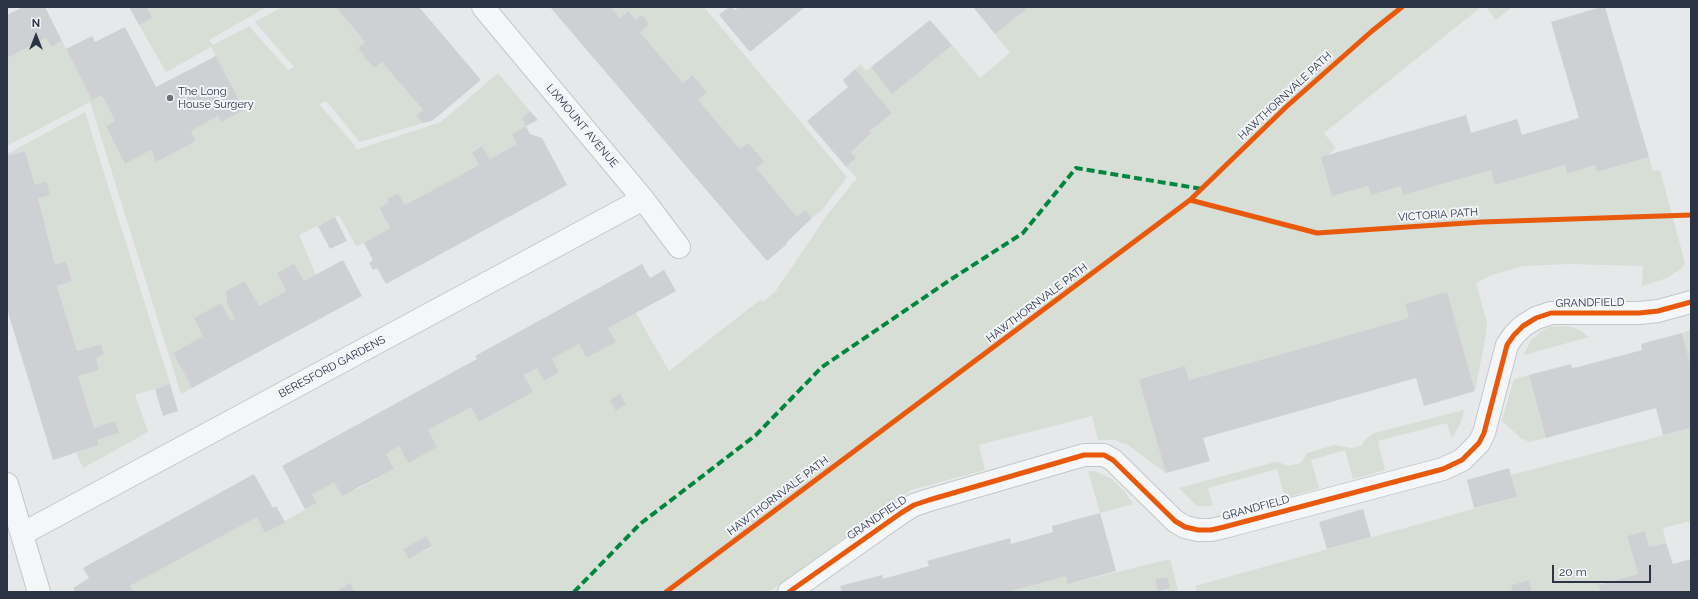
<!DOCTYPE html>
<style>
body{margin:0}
#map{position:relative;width:1698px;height:599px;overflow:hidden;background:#e6e8ea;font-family:Raleway,sans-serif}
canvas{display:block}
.frame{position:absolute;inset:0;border:8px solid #2b3445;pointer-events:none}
.north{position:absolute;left:16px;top:16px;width:40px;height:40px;-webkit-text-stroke:3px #f4f6f9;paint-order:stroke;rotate:0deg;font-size:11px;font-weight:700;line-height:16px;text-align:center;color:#2b3445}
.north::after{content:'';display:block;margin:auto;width:14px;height:18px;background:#2b3445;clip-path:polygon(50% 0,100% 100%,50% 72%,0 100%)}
.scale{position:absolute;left:1552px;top:565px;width:99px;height:18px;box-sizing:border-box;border:2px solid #2b3445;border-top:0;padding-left:5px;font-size:12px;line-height:14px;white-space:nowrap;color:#2b3445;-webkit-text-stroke:3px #f4f6f9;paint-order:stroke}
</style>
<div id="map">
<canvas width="1698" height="599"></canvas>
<div class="frame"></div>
<div class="north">N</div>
<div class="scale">20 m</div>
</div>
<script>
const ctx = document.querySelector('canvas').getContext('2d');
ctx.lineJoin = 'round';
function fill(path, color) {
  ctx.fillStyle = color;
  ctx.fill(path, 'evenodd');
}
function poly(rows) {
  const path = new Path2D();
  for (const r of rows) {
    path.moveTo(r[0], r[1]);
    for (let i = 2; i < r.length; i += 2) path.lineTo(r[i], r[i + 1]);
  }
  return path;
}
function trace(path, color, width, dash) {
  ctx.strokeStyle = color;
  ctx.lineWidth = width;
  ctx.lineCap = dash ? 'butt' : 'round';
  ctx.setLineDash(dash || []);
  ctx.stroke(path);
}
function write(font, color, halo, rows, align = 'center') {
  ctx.font = font + ' Raleway,sans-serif';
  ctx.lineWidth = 4;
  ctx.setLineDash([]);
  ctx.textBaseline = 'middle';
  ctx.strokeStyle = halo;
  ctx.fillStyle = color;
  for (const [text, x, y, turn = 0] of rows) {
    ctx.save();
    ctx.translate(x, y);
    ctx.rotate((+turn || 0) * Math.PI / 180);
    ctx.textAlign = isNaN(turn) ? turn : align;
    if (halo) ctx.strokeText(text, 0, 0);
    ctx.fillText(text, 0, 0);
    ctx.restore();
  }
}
fill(poly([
 [146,7,267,7,209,40,213,45,249,26,288,70,294,67,255,22,282,7,336,7,365,42,358,48,366,59,374,68,382,62,423,110,416,115,423,123,360,142,326,101,319,104,355,146,356,150,441,122,498,73,530,111,522,118,526,126,512,134,517,144,490,159,482,146,472,151,479,165,405,205,398,193,387,199,389,202,379,209,390,228,364,243,356,246,339,215,299,235,316,275,304,281,277,273,286,291,259,306,245,281,226,291,227,304,235,319,231,321,221,303,194,318,203,336,173,353,192,388,181,394,90,102,7,146,7,58,46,38,51,47,62,41,92,100,102,95,115,121,106,126,125,164,151,150,156,161,196,141,191,131,218,116,221,122,244,110,211,47,166,72,139,25],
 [611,7,704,7,847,177,822,210,812,218,805,210,797,217,756,168,763,161,748,143,740,149,698,100,707,92,700,84,692,75,683,83,640,32,642,15,636,20,628,11,620,18],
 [1024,7,1481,7,1324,133,1336,148,1328,155,1368,186,1371,195,1401,186,1403,195,1491,170,1496,185,1565,165,1567,174,1595,165,1597,172,1649,157,1653,171,1660,170,1685,263,1682,268,1667,278,1642,286,1643,266,1569,264,1523,266,1492,275,1476,283,1487,323,1486,334,1475,391,1447,293,1409,318,1189,380,1185,366,1140,378,1166,473,1128,445,1114,440,1098,440,1092,416,979,445,985,470,911,490,769,592,134,592,130,586,257,517,265,532,317,503,312,495,334,482,342,496,356,489,356,490,394,469,386,454,399,446,408,463,428,430,471,407,479,422,533,392,524,375,537,368,544,381,559,372,552,359,579,344,588,358,616,342,608,328,636,313,669,371,760,300,763,302,775,292,827,215,857,178,846,167,856,158,851,152,872,134,870,131,892,113,855,69,861,64,866,71,871,67,952,45,980,78,1010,53,995,34],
 [426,536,432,547,409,559,403,549],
 [1486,7,1512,7,1496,20],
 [85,112,170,384,135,395,148,432,83,468,76,453,99,445,97,440,119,433,115,421,94,428,78,376,99,370,96,358,104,354,101,344,77,351,57,286,72,281,66,262,55,265,38,198,45,182,35,185,25,151,7,156,7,154],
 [1566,326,1578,329,1589,337,1524,355,1531,340,1542,331,1549,327],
 [1691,330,1691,367,1682,333],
 [1529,375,1546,438,1529,442,1521,438,1502,421,1514,379],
 [1464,410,1461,422,1452,438,1447,423,1378,441,1385,470,1353,479,1345,450,1311,460,1319,488,1285,498,1277,469,1208,488,1213,506,1197,506,1179,488,1275,462,1279,462,1288,466,1301,463,1307,453,1334,445,1352,448,1362,445,1365,440,1374,433],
 [1691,428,1691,521,1663,528,1666,543,1649,547,1645,531,1627,536,1638,574,1599,584,1601,592,1532,592,1528,580,1511,585,1512,592,1197,592,1195,586,1517,497,1511,475],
 [1088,471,1094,471,1112,479,1124,491,1133,504,1100,513],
 [1170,559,1178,590,1171,592,1008,592,1066,576,1068,584]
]), '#d6ded6');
fill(poly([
 [23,7,45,7,62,41,51,47,46,38,7,58,7,15],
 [129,7,146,7,152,18,139,25],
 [336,7,419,7,481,80,432,121,423,123,416,115,423,110,382,62,374,68,366,59,358,48,365,42],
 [550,7,611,7,620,18,628,11,636,20,642,15,649,24,640,32,661,57,683,83,692,75,707,92,698,100,740,149,748,143,764,161,756,168,797,217,805,210,812,218,786,243,787,244,767,261],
 [729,7,732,7,735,10,739,7,805,7,750,52,719,15],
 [973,7,1024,7,1026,9,995,34],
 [1601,7,1605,7,1649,157,1597,172,1595,165,1567,174,1565,165,1495,185,1491,170,1403,195,1401,186,1371,195,1368,186,1332,196,1321,157,1466,115,1471,133,1517,119,1522,135,1579,118,1551,22],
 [930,20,952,45,892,94,871,67],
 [125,27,156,87,216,56,244,110,221,122,218,116,191,131,196,141,156,162,151,150,125,164,106,126,115,121,102,95,92,100,66,49,92,36,95,42],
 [855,69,892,113,870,131,872,133,851,152,856,158,846,167,807,121,848,87,843,80],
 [530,111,538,120,526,126,522,118],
 [526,126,530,134,542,138,567,185,386,284,377,268,373,270,369,263,373,260,364,243,390,228,379,208,389,202,387,199,398,193,405,205,479,165,472,152,482,146,490,159,517,144,512,134],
 [25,151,35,185,46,181,50,195,38,198,55,265,66,261,72,281,57,286,77,351,101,344,104,354,96,358,99,370,78,376,94,428,115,421,119,433,97,440,99,445,53,460,7,309,7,156],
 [335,217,347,241,330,249,318,226],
 [343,260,362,296,192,388,173,353,203,336,194,318,221,303,231,321,235,319,227,304,226,291,245,281,259,306,286,291,277,273,294,264,304,281],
 [642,264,650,278,664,270,676,291,608,328,616,342,587,358,579,344,552,359,559,372,544,381,537,368,524,375,533,392,479,422,471,407,428,430,437,447,408,463,399,446,386,454,394,469,342,496,334,482,312,495,317,503,305,509,282,466,464,366,477,359,475,356],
 [1447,292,1475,391,1424,406,1416,378,1203,438,1210,461,1166,473,1139,379,1185,366,1189,380,1409,318,1405,304],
 [1682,333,1691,367,1691,428,1663,435,1656,408,1546,438,1529,375,1571,364,1572,368,1578,367,1642,350,1641,344],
 [170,384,178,411,163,416,155,389],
 [620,394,626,404,616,411,610,400],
 [1509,468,1517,497,1474,508,1467,480],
 [254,474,273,508,276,506,285,522,265,533,257,517,130,586,134,592,75,592,73,588,89,578,83,568],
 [1363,509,1371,537,1327,549,1319,522],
 [1100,513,1116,571,1068,584,1066,576,1008,592,842,592,840,586,882,575,883,579,929,566,927,561,1010,538,1011,544,1053,532,1052,526],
 [1645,531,1649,547,1666,543,1673,564,1691,559,1691,592,1601,592,1598,585,1638,574,1627,536],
 [426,536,432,546,409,559,403,549],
 [1167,577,1170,588,1158,591,1155,579],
 [1529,580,1532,592,1512,592,1511,585],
 [350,583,355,592,335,592]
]), '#ced0d3');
const street = poly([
 [483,7,643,199,679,247],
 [7,484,39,592],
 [22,534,643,199],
 [789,592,901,513,914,505,929,500,1084,455,1104,455,1113,460,1175,521,1185,527,1198,530,1211,530,1224,527,1443,469,1462,460,1479,443,1484,433,1507,345,1514,335,1523,326,1536,318,1551,313,1639,313,1658,311,1691,302]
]);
trace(street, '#c4c6c8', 24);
trace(street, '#f5f6f7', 22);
trace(poly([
 [574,592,640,524,756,435,822,367,953,278,1023,233,1076,168,1202,189]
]), '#00873e', 4, [8, 4]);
trace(poly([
 [1190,200,1317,233,1482,222,1691,215],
 [666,592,1190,200,1286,107,1372,31,1402,7],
 [789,592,901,513,914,505,929,500,1084,455,1104,455,1113,460,1175,521,1185,527,1198,530,1211,530,1224,527,1443,469,1462,460,1479,443,1484,433,1507,345,1514,335,1523,326,1536,318,1551,313,1639,313,1658,311,1691,302]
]), '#e8590c', 5);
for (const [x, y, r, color] of [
 [170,98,4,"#6c737f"]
]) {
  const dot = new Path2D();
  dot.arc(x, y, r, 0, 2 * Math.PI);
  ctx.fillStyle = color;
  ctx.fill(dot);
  trace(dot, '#f4f6f9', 1.5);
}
write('11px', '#2b3445', '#f4f6f9', [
 ["The Long",178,92],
 ["House Surgery",178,105]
], 'left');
write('11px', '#2b3445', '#f4f6f9', [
 ["HAWTHORNVALE PATH",1285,96,-43],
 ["LIXMOUNT AVENUE",582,126,50],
 ["VICTORIA PATH",1438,215,-4],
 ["HAWTHORNVALE PATH",1037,303,-37],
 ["GRANDFIELD",1590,303,-1],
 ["BERESFORD GARDENS",332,367,-28],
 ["HAWTHORNVALE PATH",778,496,-37],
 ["GRANDFIELD",1256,508,-15],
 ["GRANDFIELD",877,518,-34]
]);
</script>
